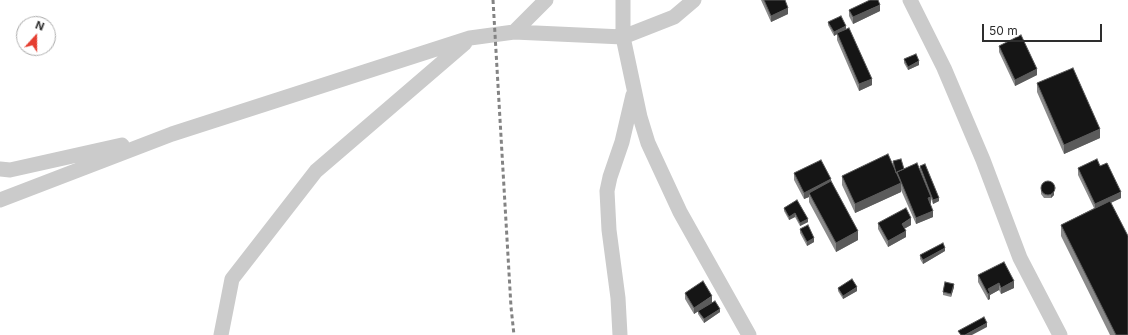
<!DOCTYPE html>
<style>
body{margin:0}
#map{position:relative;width:1128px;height:335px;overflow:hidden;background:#fff;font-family:Inter,sans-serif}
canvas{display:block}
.north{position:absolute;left:16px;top:16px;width:40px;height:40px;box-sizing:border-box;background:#fff;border:1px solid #ababab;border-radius:50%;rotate:21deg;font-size:11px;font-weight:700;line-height:16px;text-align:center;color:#2e2e2e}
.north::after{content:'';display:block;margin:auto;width:14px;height:18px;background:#e53e30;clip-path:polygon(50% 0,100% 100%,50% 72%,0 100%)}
.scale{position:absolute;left:982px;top:24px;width:120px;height:18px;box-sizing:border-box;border:2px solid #2e2e2e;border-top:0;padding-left:5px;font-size:12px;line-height:14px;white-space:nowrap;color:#2e2e2e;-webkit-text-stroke:3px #fff;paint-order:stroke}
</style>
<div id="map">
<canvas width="1128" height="335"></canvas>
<div class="north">N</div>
<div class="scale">50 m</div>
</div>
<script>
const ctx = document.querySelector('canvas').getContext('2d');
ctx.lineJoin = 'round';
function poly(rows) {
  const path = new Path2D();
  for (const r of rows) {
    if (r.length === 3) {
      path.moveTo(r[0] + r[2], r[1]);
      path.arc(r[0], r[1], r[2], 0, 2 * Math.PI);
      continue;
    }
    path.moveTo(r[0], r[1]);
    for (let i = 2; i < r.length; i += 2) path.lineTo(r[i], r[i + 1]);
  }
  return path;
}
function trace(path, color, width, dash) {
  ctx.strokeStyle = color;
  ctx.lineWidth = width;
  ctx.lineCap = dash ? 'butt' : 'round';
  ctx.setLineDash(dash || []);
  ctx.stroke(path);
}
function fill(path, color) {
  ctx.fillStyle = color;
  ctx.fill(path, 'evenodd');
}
trace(poly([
 [623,0,623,37,640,117,648,143,680,212,749,335],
 [910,0,944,68,983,160,1020,258,1060,335],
 [514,32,546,0],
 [0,169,10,170,122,145],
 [0,200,172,134,470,38,514,32,623,37,674,17,694,0],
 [221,335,232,279,316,171,465,43],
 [620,335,618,298,609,230,607,191,610,177,622,142,633,95]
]), '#cbcbcb', 15);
trace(poly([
 [493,0,511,307,514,335]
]), '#838383', 3, [4, 3]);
fill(poly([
 [761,0,785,0,788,14,771,22],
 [849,10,880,11,853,24,849,16],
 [828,22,846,29,872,85,859,91,837,40,837,34,834,36,828,25],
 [999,46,1037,75,1015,86,999,52],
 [904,59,919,65,908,70,904,63],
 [1037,83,1100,138,1064,154,1037,92],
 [893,161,904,169,920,169,920,166,939,201,933,204,931,199,931,203,930,204,933,217,916,224,901,190,901,192,855,213,842,185,842,176,893,164],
 [1100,166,1121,198,1111,203,1128,335,1110,335,1061,236,1061,225,1094,208,1078,175,1078,168],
 [794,173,831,181,858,240,836,252,809,202,809,197,804,199,794,180],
 [1054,185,1054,195,1051,198,1044,198,1041,194,1041,186],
 [797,200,808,222,800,226,795,217,789,220,784,211,784,208],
 [878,223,911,225,904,229,906,237,888,247,878,229],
 [800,229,814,242,807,246,800,233],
 [945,251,923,264,920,259,920,255],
 [978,275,1014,288,1001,294,999,290,990,295,990,299,988,300,978,282],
 [954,287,951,297,943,295,943,292],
 [838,288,857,291,843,299,838,291],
 [685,293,712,302,720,312,704,323,698,314,698,311,694,314,685,299]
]), '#8a8a8a');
fill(poly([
 [880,5,880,11,853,24,853,17],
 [788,8,788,14,771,22,771,16],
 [846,26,846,29,834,36,834,32],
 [919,61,919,65,908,70,908,67],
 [1037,69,1037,75,1015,86,1015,80],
 [872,79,872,85,859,91,859,84],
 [1100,129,1100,138,1064,154,1064,145],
 [831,179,831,185,809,193,809,197,804,199,804,193],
 [901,183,901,192,855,213,855,204],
 [1054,192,1054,195,1051,198,1051,195],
 [1121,192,1121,198,1095,210,1095,204],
 [931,197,931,203,928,205,928,198],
 [939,198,939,201,933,204,933,200],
 [933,211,933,217,916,224,916,218],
 [795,213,795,217,789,220,789,217],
 [911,218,911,225,902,230,902,224],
 [808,219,808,222,800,226,800,223],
 [858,231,858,240,836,252,836,243],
 [906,231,906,237,888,247,888,241],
 [814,238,814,242,807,246,807,242],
 [945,248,945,251,923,264,923,260],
 [1014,281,1014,288,1001,294,1001,288],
 [999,283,999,290,990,295,990,299,988,300,988,289],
 [954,284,954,287,951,297,951,294],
 [857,287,857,291,843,299,843,296],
 [712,296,712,303,694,314,694,308],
 [720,309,720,312,704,323,704,319],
 [987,323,987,327,972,335,965,335]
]), '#5b5b5b');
const building = poly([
 [764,0,785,0,788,8,771,16,764,0],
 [870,0,878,0,880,5,853,17,849,10,870,0],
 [841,16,846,26,834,32,828,22,841,16],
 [849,28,872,79,859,84,837,33,849,28],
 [1021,35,1037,69,1015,80,999,46,1021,35],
 [916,54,919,61,908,67,904,59,916,54],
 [1073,68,1100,129,1064,145,1037,83,1073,68],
 [888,154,901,183,855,204,842,176,888,154],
 [901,159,904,169,897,172,896,173,893,161,901,159],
 [1097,159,1100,166,1107,163,1121,192,1095,204,1078,168,1097,159],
 [821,160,831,179,804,193,794,173,821,160],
 [917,163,931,197,928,198,933,211,916,218,897,172,917,163],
 [925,164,939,198,933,200,920,166,925,164],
 [831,181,858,231,836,243,809,193,831,181],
 [1048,188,7],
 [797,200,808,219,800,223,795,213,789,217,784,208,797,200],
 [1110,201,1128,236,1128,335,1116,335,1061,225,1110,201],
 [906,208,911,218,902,224,906,231,888,241,878,223,906,208],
 [808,225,814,238,807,242,800,229,808,225],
 [943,243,945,248,923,260,920,255,943,243],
 [1004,262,1014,281,1001,288,999,283,988,289,990,293,988,294,978,275,1004,262],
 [852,279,857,287,843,296,838,288,852,279],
 [703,281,712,296,694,308,685,293,703,281],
 [945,282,954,284,951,294,943,292,945,282],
 [715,301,720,309,704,319,698,311,715,301],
 [984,317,987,323,965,335,961,335,958,331,984,317]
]);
fill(building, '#151515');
trace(building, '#5b5b5b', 1);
</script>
